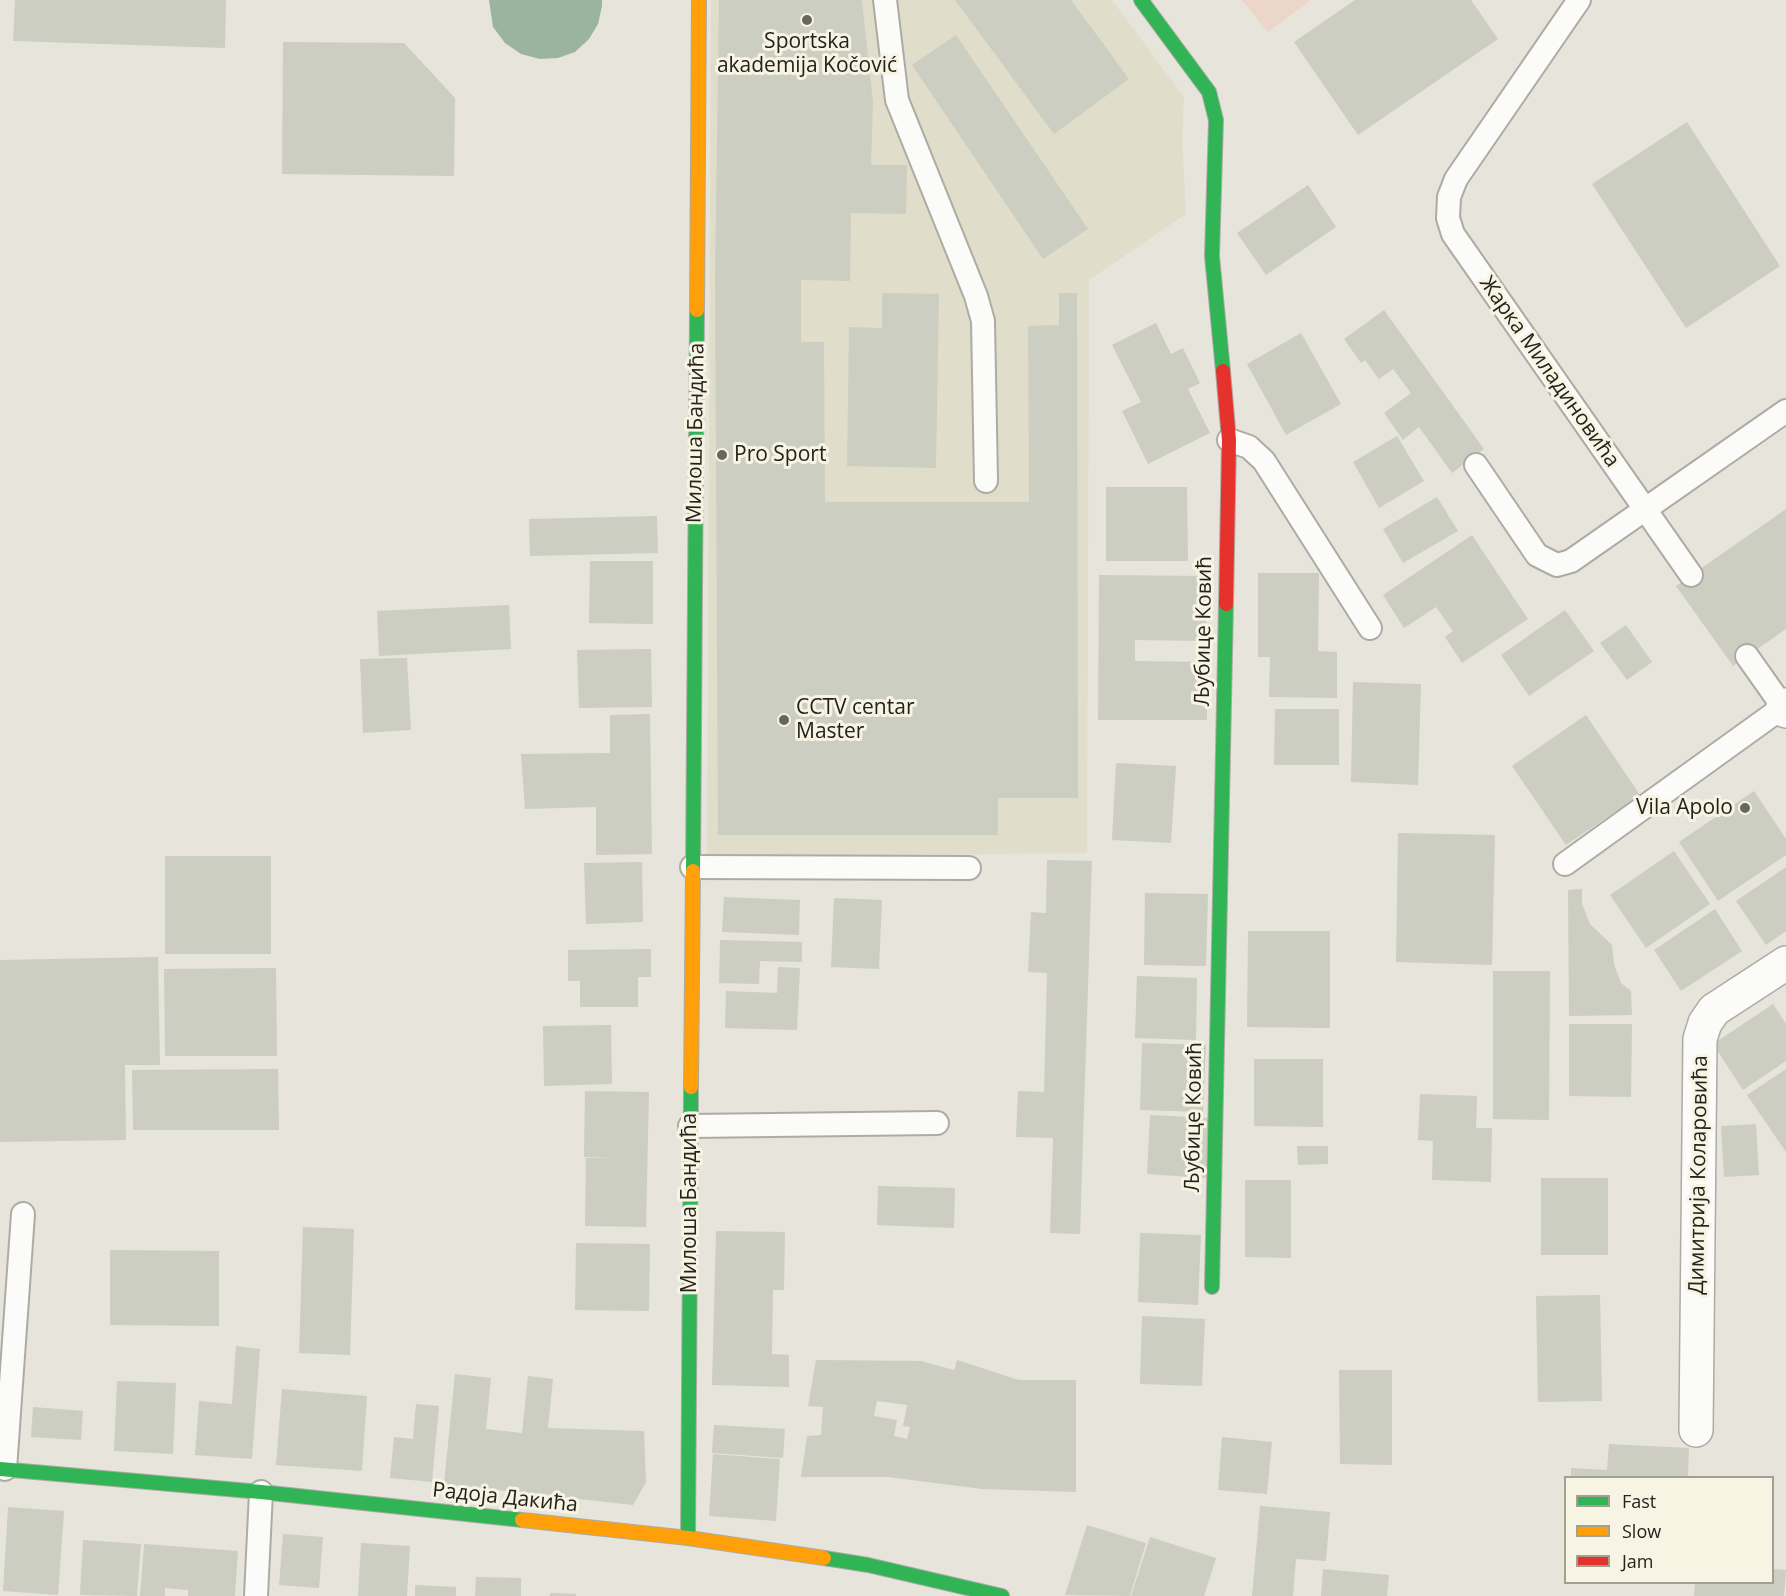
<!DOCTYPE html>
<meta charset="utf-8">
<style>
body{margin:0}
#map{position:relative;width:1786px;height:1596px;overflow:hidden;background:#e6e4db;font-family:"Open Sans",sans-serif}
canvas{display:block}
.legend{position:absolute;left:1564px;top:1476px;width:210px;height:108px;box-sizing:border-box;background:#f8f4e3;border:2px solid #a3a093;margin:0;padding:8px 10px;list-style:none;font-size:18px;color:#23221c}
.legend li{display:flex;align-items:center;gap:12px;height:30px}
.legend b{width:30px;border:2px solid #a3a093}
</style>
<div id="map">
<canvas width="1786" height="1596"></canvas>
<ul class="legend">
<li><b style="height:8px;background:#30b455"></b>Fast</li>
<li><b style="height:8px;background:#ff9f0a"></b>Slow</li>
<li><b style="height:8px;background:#e5322d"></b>Jam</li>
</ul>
</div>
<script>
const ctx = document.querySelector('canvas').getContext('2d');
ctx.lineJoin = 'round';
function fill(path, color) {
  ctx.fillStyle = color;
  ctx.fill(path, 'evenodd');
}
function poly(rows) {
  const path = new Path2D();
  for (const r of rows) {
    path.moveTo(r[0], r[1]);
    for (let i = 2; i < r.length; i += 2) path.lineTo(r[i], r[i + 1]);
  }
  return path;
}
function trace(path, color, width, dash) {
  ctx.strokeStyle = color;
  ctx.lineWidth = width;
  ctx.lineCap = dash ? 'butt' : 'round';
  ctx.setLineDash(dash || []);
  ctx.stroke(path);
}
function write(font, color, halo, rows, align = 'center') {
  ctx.font = font + ' "Open Sans",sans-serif';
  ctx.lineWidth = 6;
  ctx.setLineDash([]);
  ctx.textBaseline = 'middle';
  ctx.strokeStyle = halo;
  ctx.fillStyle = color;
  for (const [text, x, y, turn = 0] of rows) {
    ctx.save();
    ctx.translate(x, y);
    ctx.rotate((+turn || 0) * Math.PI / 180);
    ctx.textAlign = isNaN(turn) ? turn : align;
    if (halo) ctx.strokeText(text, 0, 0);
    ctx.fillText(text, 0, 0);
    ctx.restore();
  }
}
fill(poly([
 [711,0,1112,0,1184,97,1182,140,1186,214,1089,280,1087,853,707,857]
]), '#e0ddcb');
fill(poly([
 [1242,0,1311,0,1268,32]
]), '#ecd5c9');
fill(poly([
 [489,0,602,0,602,6,598,24,589,39,575,52,558,58,540,59,521,54,505,43,493,27]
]), '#9bb49d');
fill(poly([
 [15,0,226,0,225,48,13,41],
 [719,0,862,0,873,103,871,165,907,165,906,214,851,213,850,281,801,280,801,342,824,342,825,502,1029,502,1028,326,1059,325,1059,293,1077,293,1078,798,998,798,998,835,718,835,715,278],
 [955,0,1071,0,1129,79,1054,134],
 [1355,0,1471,0,1498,39,1358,135,1294,42],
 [956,35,1088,229,1043,259,912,65],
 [283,42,404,43,455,98,454,176,282,174],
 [1687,122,1780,266,1686,328,1592,184],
 [1308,185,1336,227,1266,275,1237,233],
 [882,293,939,294,936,468,847,466,849,327,882,328],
 [1384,310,1484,449,1452,473,1419,427,1403,440,1384,413,1411,393,1393,369,1379,379,1365,360,1361,363,1344,339],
 [1156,323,1171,354,1183,348,1200,383,1188,389,1210,433,1148,464,1122,411,1141,402,1112,345],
 [1301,333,1341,404,1286,435,1247,364],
 [1397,436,1424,481,1379,508,1353,462],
 [1106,487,1187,487,1188,561,1106,561],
 [1437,497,1458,531,1403,563,1383,529],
 [1786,509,1786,629,1733,666,1676,586],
 [657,516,658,553,530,556,529,519],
 [1472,535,1528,619,1462,663,1445,637,1453,631,1436,607,1404,628,1383,595],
 [590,561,653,561,653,624,589,623],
 [1258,573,1319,573,1318,651,1337,652,1337,698,1269,697,1270,657,1258,657],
 [1099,575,1206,576,1206,641,1135,640,1135,661,1207,662,1207,720,1098,720],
 [509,605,511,649,379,656,377,611],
 [1565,610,1594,651,1529,696,1501,655],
 [1626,625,1652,662,1627,680,1600,643],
 [651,649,652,707,579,708,577,650],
 [407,658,411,730,363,733,360,659],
 [1353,682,1421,684,1418,785,1351,782],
 [1275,709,1339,709,1339,765,1274,765],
 [650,714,652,854,596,855,596,807,525,809,521,754,610,753,610,715],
 [1586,715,1640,795,1566,845,1512,766],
 [1116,763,1176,766,1171,843,1112,840],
 [1754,791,1786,839,1786,855,1718,901,1679,842],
 [1398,833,1495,835,1492,965,1396,962],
 [1674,851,1710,904,1646,948,1610,895],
 [165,856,271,856,271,954,165,954],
 [1047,860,1092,861,1080,1234,1050,1233,1053,1138,1016,1137,1018,1091,1044,1092,1047,973,1028,972,1031,912,1046,913],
 [642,862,643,922,586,924,584,863],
 [1786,867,1786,931,1766,945,1736,901],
 [1582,889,1582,904,1590,924,1612,945,1614,964,1621,983,1631,991,1632,1015,1569,1016,1568,890],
 [1145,893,1208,894,1206,966,1144,965],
 [724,897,800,900,799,935,722,932],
 [834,898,882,900,879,969,831,967],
 [1715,909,1742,951,1681,991,1654,950],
 [1248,931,1330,931,1330,1028,1247,1027],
 [720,940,802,942,802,962,760,961,759,984,719,983],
 [651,949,651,977,638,977,638,1007,580,1007,580,981,568,981,568,950],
 [158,957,160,1065,125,1065,126,1140,0,1142,0,960],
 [778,967,800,968,797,1030,725,1028,726,991,777,993],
 [276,968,277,1056,165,1056,164,969],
 [1493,971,1550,971,1549,1120,1493,1119],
 [1137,976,1197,978,1196,1040,1135,1038],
 [1773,1004,1786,1024,1786,1061,1743,1090,1713,1044],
 [1569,1024,1632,1024,1631,1097,1569,1096],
 [611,1025,612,1084,544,1086,543,1026],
 [1142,1043,1206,1045,1203,1112,1140,1110],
 [1254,1059,1323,1059,1323,1127,1254,1126],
 [278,1069,279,1130,133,1130,132,1070],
 [1786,1069,1786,1152,1747,1095],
 [585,1091,649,1092,646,1227,585,1226,586,1158,614,1158,584,1157],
 [1420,1094,1477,1096,1476,1128,1492,1128,1491,1182,1432,1180,1433,1141,1418,1140],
 [1150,1115,1209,1118,1206,1178,1147,1174],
 [1756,1124,1759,1175,1724,1177,1721,1126],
 [1297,1146,1328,1146,1328,1164,1298,1165],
 [1541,1178,1608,1178,1608,1255,1541,1255],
 [1245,1180,1291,1180,1291,1258,1245,1257],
 [878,1186,955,1188,954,1228,877,1225],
 [303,1227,354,1229,350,1355,299,1353],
 [716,1231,785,1232,784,1290,773,1290,772,1354,789,1355,789,1387,712,1385],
 [1140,1233,1201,1235,1198,1305,1138,1302],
 [576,1243,650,1244,649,1311,575,1310],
 [110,1250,219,1251,219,1326,110,1325],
 [1600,1295,1602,1401,1538,1402,1536,1296],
 [1142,1316,1205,1319,1202,1386,1140,1384],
 [236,1346,260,1349,252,1459,195,1455,199,1401,232,1404],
 [816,1360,921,1361,954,1370,957,1360,1019,1380,1076,1380,1076,1492,982,1489,888,1477,801,1477,807,1436,821,1435,823,1407,808,1406],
 [877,1401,907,1405,903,1426,910,1427,907,1439,894,1436,897,1420,874,1416],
 [1339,1370,1392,1370,1392,1465,1340,1464],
 [455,1374,491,1378,486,1429,522,1433,528,1376,553,1379,548,1428,644,1431,646,1482,633,1505,444,1484],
 [117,1381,176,1383,173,1454,114,1451],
 [282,1389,367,1396,362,1471,276,1465],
 [416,1404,439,1406,432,1482,390,1478,394,1437,413,1439],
 [33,1407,83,1411,81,1440,31,1437],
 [714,1425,785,1429,783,1458,712,1453],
 [1222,1437,1272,1442,1267,1494,1218,1490],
 [1609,1444,1689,1448,1688,1478,1571,1478,1571,1468,1607,1470],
 [713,1454,780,1459,776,1521,709,1516],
 [1260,1506,1330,1512,1326,1561,1296,1559,1293,1596,1252,1596],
 [8,1507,64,1511,58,1595,3,1591],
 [1087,1525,1146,1543,1130,1596,1065,1595],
 [283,1534,323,1537,319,1588,279,1585],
 [1150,1537,1216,1558,1204,1596,1131,1596],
 [83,1540,141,1544,137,1596,80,1595],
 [361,1543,410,1546,407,1596,358,1596],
 [144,1544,238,1551,235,1596,188,1596,188,1590,165,1588,165,1596,140,1596],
 [1323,1569,1389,1575,1387,1596,1321,1596],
 [1772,1569,1786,1570,1784,1596,1694,1596,1695,1582,1772,1582],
 [476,1577,521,1578,521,1596,475,1596],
 [415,1585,456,1587,456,1596,415,1596],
 [550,1593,576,1594,576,1596,550,1596]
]), '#cccec2');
const lane = poly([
 [885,0,897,100,976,296,983,321,986,481],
 [1579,0,1456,179,1449,197,1448,218,1453,234,1691,575],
 [1229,440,1249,447,1264,461,1370,628],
 [1476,465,1537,555,1557,565,1571,561,1786,411],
 [1565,864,1783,707,1747,656],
 [692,867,969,868],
 [690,1126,937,1123],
 [5,1469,23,1214],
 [256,1596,261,1492]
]);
const street = poly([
 [1786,705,1783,707,1786,711],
 [1696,1430,1700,1039,1705,1023,1714,1010,1786,963]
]);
const fast = poly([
 [1141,0,1209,92,1216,120,1212,256,1223,371],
 [693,871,697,310],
 [1212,1287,1226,604],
 [0,1469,261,1492,522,1520],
 [688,1538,691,1087],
 [824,1558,868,1565,1002,1596]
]);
const slow = poly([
 [697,310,699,0],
 [691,1087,693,871],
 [522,1520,688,1538,824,1558]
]);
const jam = poly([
 [1223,371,1229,440,1226,604]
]);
trace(lane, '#adaba4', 26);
trace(street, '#adaba4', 36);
trace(fast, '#adaba4', 16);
trace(slow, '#adaba4', 16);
trace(jam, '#adaba4', 16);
trace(lane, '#fbfbfa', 22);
trace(street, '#fbfbfa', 33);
trace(fast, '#30b455', 14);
trace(slow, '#ff9f0a', 14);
trace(jam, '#e5322d', 14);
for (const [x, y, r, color] of [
 [807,20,6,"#67665f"],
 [722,455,6,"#67665f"],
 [784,720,6,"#67665f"],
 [1745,808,6,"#67665f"]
]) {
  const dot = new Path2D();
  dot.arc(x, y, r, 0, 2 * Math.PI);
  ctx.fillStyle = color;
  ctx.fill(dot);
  trace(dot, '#f8f4e3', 2);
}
write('21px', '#23221c', '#f8f4e3', [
 ["Sportska",807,42,"center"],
 ["akademija Kočović",807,66,"center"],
 ["Pro Sport",734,455],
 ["CCTV centar",796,708],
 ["Master",796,732],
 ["Vila Apolo",1733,808,"right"]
], 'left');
write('21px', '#23221c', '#f8f4e3', [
 ["Жарка Миладиновића",1549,372,55],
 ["Милоша Бандића",696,433,-89],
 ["Љубице Ковић",1204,631,-89],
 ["Љубице Ковић",1194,1117,-89],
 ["Димитрија Коларовића",1699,1175,-89],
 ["Милоша Бандића",690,1203,-90],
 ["Радоја Дакића",505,1498,6]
]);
</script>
